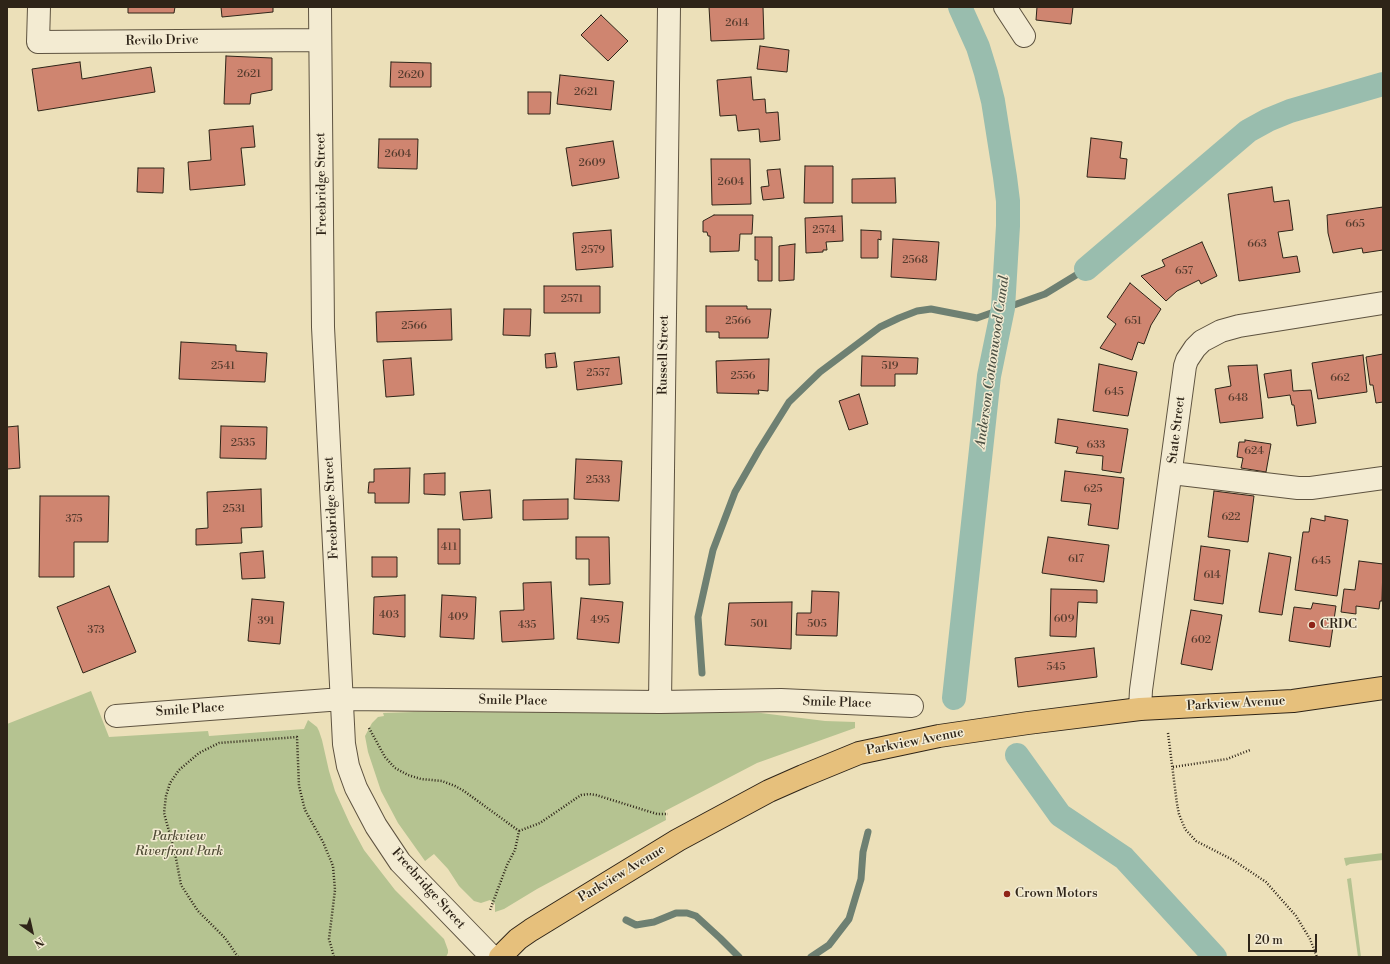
<!DOCTYPE html>
<style>
body{margin:0}
#map{position:relative;width:1390px;height:964px;overflow:hidden;background:#ece0b9;font-family:"Libre Bodoni",serif}
canvas{display:block}
.frame{position:absolute;inset:0;border:8px solid #2e2418;pointer-events:none}
.north{position:absolute;left:12px;top:912px;width:40px;height:40px;-webkit-text-stroke:3px #f3ebd2;paint-order:stroke;rotate:146deg;font-size:11px;font-weight:700;line-height:16px;text-align:center;color:#2e2418}
.north::after{content:'';display:block;margin:auto;width:14px;height:18px;background:#2e2418;clip-path:polygon(50% 0,100% 100%,50% 72%,0 100%)}
.scale{position:absolute;left:1248px;top:934px;width:69px;height:18px;box-sizing:border-box;border:2px solid #2e2418;border-top:0;padding-left:5px;font-size:12px;line-height:14px;white-space:nowrap;color:#2e2418;-webkit-text-stroke:3px #f3ebd2;paint-order:stroke}
</style>
<div id="map">
<canvas width="1390" height="964"></canvas>
<div class="frame"></div>
<div class="north">N</div>
<div class="scale">20 m</div>
</div>
<script>
const ctx = document.querySelector('canvas').getContext('2d');
ctx.lineJoin = 'round';
function fill(path, color) {
  ctx.fillStyle = color;
  ctx.fill(path, 'evenodd');
}
function poly(rows) {
  const path = new Path2D();
  for (const r of rows) {
    path.moveTo(r[0], r[1]);
    for (let i = 2; i < r.length; i += 2) path.lineTo(r[i], r[i + 1]);
  }
  return path;
}
function trace(path, color, width, dash) {
  ctx.strokeStyle = color;
  ctx.lineWidth = width;
  ctx.lineCap = dash ? 'butt' : 'round';
  ctx.setLineDash(dash || []);
  ctx.stroke(path);
}
function write(font, color, halo, rows, align = 'center') {
  ctx.font = font + ' "Libre Bodoni",serif';
  ctx.lineWidth = 3;
  ctx.setLineDash([]);
  ctx.textBaseline = 'middle';
  ctx.strokeStyle = halo;
  ctx.fillStyle = color;
  for (const [text, x, y, turn = 0] of rows) {
    ctx.save();
    ctx.translate(x, y);
    ctx.rotate((+turn || 0) * Math.PI / 180);
    ctx.textAlign = isNaN(turn) ? turn : align;
    if (halo) ctx.strokeText(text, 0, 0);
    ctx.fillText(text, 0, 0);
    ctx.restore();
  }
}
fill(poly([
 [91,691,109,737,208,731,209,736,304,729,308,720,317,727,319,731,322,740,329,771,335,791,350,824,364,850,395,890,444,939,448,950,448,953,446,957,7,957,7,724],
 [414,712,761,713,825,721,855,722,855,728,757,763,665,811,666,820,537,889,504,909,495,912,495,904,490,900,481,903,474,901,459,886,448,869,434,854,425,861,398,823,381,791,368,752,365,736,372,723,378,717,384,716,383,713],
 [1383,853,1383,860,1350,864,1346,866,1344,858],
 [1351,878,1361,957,1358,957,1347,879]
]), '#b5c391');
trace(poly([
 [702,673,698,617,713,550,735,492,759,450,789,402,820,372,880,327,899,318,917,311,931,309,977,318,1045,294,1086,269],
 [626,920,636,925,654,922,676,913,687,913,696,916,720,938,739,957],
 [811,957,829,945,849,919,861,879,863,852,868,832]
]), '#6e8072', 7);
trace(poly([
 [1086,269,1248,131,1268,120,1290,111,1383,84],
 [954,698,989,376,1003,308,1008,226,1008,201,1005,177,993,101,986,73,978,47,960,7],
 [1017,755,1060,815,1124,858,1215,957]
]), '#99bdae', 24);
const building = poly([
 [128,7,175,7,174,13,128,13,128,7],
 [221,7,273,7,273,12,222,17,221,7],
 [709,7,763,7,764,39,711,41,709,7],
 [1037,7,1073,7,1071,24,1036,20,1037,7],
 [601,15,628,41,608,61,581,35,601,15],
 [760,46,789,50,787,72,757,69,760,46],
 [226,56,272,58,272,90,251,94,250,104,224,104,226,56],
 [80,62,82,79,151,67,155,92,38,111,32,69,80,62],
 [391,62,431,63,431,87,390,87,391,62],
 [560,75,614,81,611,110,557,104,560,75],
 [751,77,753,100,765,99,766,113,778,112,780,140,760,142,759,129,738,131,736,115,720,116,717,80,751,77],
 [528,92,551,92,550,114,528,114,528,92],
 [253,126,255,147,241,148,245,185,190,190,188,162,211,160,209,130,253,126],
 [1091,138,1122,142,1120,158,1127,159,1125,179,1087,177,1091,138],
 [379,139,418,139,417,169,378,168,379,139],
 [613,141,619,178,572,186,566,148,613,141],
 [711,159,750,159,751,204,712,205,711,159],
 [805,166,833,166,833,203,804,203,805,166],
 [138,168,164,168,163,193,137,192,138,168],
 [780,169,784,198,763,200,761,187,769,186,767,170,780,169],
 [895,178,896,203,852,203,852,179,895,178],
 [1272,187,1274,202,1289,200,1293,230,1278,232,1283,258,1297,256,1300,272,1239,281,1228,194,1272,187],
 [1383,207,1383,250,1363,253,1362,248,1333,253,1328,233,1327,215,1383,207],
 [714,215,753,215,752,234,740,234,739,251,710,252,710,236,708,236,707,232,703,232,703,221,714,215],
 [842,216,843,241,826,242,827,250,823,250,823,252,806,253,805,218,842,216],
 [611,230,613,267,576,270,573,233,611,230],
 [861,230,881,231,881,240,878,239,878,258,861,258,861,230],
 [755,237,772,237,772,281,758,281,758,260,755,260,755,237],
 [893,239,939,242,936,280,891,277,893,239],
 [1202,242,1217,276,1201,284,1199,280,1177,291,1166,301,1141,276,1165,266,1162,260,1202,242],
 [795,244,794,280,779,281,779,246,795,244],
 [1130,283,1161,309,1151,325,1144,344,1138,342,1132,360,1100,348,1116,324,1107,317,1130,283],
 [544,286,600,286,600,313,544,313,544,286],
 [706,306,747,306,747,309,771,309,768,338,719,338,719,332,706,332,706,306],
 [451,309,452,340,377,342,376,312,451,309],
 [504,309,531,309,530,336,503,335,504,309],
 [181,342,236,345,236,351,267,353,265,382,179,379,181,342],
 [555,353,557,367,546,368,545,354,555,353],
 [1383,354,1383,402,1376,403,1373,385,1370,385,1366,357,1383,354],
 [1363,355,1367,392,1318,399,1312,363,1363,355],
 [862,356,918,358,917,374,895,374,895,386,861,386,862,356],
 [619,357,622,384,577,390,574,362,619,357],
 [411,358,414,395,386,397,383,360,411,358],
 [769,359,768,391,758,390,759,394,717,393,716,361,769,359],
 [1099,364,1137,372,1128,416,1093,411,1099,364],
 [1257,365,1263,418,1220,423,1215,389,1231,386,1228,366,1257,365],
 [1291,370,1293,391,1311,390,1316,423,1297,426,1294,405,1292,405,1290,395,1268,398,1264,374,1291,370],
 [859,394,868,424,849,430,839,401,859,394],
 [1058,419,1128,429,1121,473,1102,470,1103,456,1076,453,1078,447,1055,443,1058,419],
 [18,426,20,468,7,469,7,427,18,426],
 [221,426,267,427,266,459,220,458,221,426],
 [1245,440,1271,444,1266,472,1241,468,1243,458,1237,457,1239,442,1245,442,1245,440],
 [576,459,622,461,619,501,574,499,576,459],
 [410,468,409,503,375,503,375,493,368,493,369,482,374,482,374,469,410,468],
 [1065,471,1124,478,1118,529,1088,525,1091,504,1061,501,1065,471],
 [445,473,445,495,424,494,424,474,445,473],
 [261,489,262,527,241,528,242,543,196,545,196,529,208,528,207,492,261,489],
 [490,490,492,518,463,520,460,492,490,490],
 [1214,491,1254,496,1248,542,1208,537,1214,491],
 [40,496,109,496,108,542,74,542,74,577,39,577,40,496],
 [568,499,568,519,523,520,523,500,568,499],
 [1325,516,1348,520,1337,596,1295,590,1303,532,1309,532,1311,518,1325,521,1325,516],
 [438,529,460,529,460,564,438,564,438,529],
 [576,537,609,537,610,584,589,585,589,559,576,559,576,537],
 [1048,537,1109,545,1104,582,1042,573,1048,537],
 [1201,546,1230,550,1223,604,1194,600,1201,546],
 [263,551,265,578,242,579,240,553,263,551],
 [1269,553,1291,557,1282,615,1259,612,1269,553],
 [372,557,397,557,397,577,372,577,372,557],
 [1359,561,1383,564,1382,601,1380,601,1379,609,1356,606,1356,614,1341,612,1344,589,1355,590,1359,561],
 [551,582,554,639,502,642,500,611,524,610,523,583,551,582],
 [109,586,136,652,83,673,57,607,109,586],
 [1051,589,1097,590,1097,603,1078,602,1076,637,1050,636,1051,589],
 [812,591,839,592,837,636,796,635,797,613,811,613,812,591],
 [405,595,405,637,373,634,374,597,405,595],
 [442,595,476,597,474,639,440,637,442,595],
 [581,598,623,602,619,643,577,639,581,598],
 [252,599,284,602,280,644,248,641,252,599],
 [792,602,791,649,725,645,729,603,792,602],
 [1313,603,1336,606,1330,647,1289,641,1294,607,1311,609,1313,603],
 [1191,610,1222,615,1212,670,1181,664,1191,610],
 [1094,648,1097,677,1018,687,1015,658,1094,648]
]);
fill(building, '#cf8570');
trace(building, '#2e2418', 1);
const minor = poly([
 [39,7,38,42,320,40],
 [320,7,323,327,344,744,348,766,356,788,376,826,400,862,492,957],
 [1005,7,1024,36],
 [1172,473,1298,488,1311,488,1383,478],
 [660,702,669,7],
 [1140,709,1141,690,1185,366,1187,360,1195,348,1202,341,1221,331,1239,326,1383,303],
 [116,716,342,699,660,702,781,700,912,706]
]);
const major = poly([
 [500,957,518,939,531,930,678,840,769,791,803,776,859,753,939,736,1028,723,1140,709,1293,701,1383,688]
]);
trace(minor, '#5e5340', 24);
trace(major, '#2e2418', 24);
trace(poly([
 [369,728,385,757,395,768,408,775,421,779,442,781,455,786,464,791,519,831,515,850,507,865,490,910],
 [1168,733,1177,804,1179,814,1185,829,1196,841,1233,860,1266,882,1296,916,1310,939,1317,957],
 [1173,767,1227,759,1250,750],
 [519,831,540,823,581,795,589,794,596,795,657,814,668,814],
 [238,957,225,938,198,911,181,885,175,853,164,813,166,796,170,783,179,770,199,753,219,743,297,737,299,786,305,810,323,842,333,866,335,890,329,939,334,957]
]), '#2e2418', 2.5, [1, 2]);
trace(minor, '#f3ebd2', 22);
trace(major, '#e6c07c', 22);
for (const [x, y, r, color] of [
 [1312,625,4,"#8f2418"],
 [1007,894,4,"#8f2418"]
]) {
  const dot = new Path2D();
  dot.arc(x, y, r, 0, 2 * Math.PI);
  ctx.fillStyle = color;
  ctx.fill(dot);
  trace(dot, '#f3ebd2', 1.5);
}
write('11px', '#563c2e', null, [
 ["2614",737,23],
 ["2621",249,74],
 ["2620",411,75],
 ["2621",586,92],
 ["2604",398,154],
 ["2609",592,163],
 ["2604",731,182],
 ["665",1355,224],
 ["2574",824,230],
 ["663",1257,244],
 ["2579",593,250],
 ["2568",915,260],
 ["657",1184,271],
 ["2571",572,299],
 ["2566",738,321],
 ["651",1133,321],
 ["2566",414,326],
 ["2541",223,366],
 ["519",890,366],
 ["2557",598,373],
 ["2556",743,376],
 ["662",1340,378],
 ["645",1114,392],
 ["648",1238,398],
 ["2535",243,443],
 ["633",1096,445],
 ["624",1254,451],
 ["2533",598,480],
 ["625",1093,489],
 ["2531",234,509],
 ["622",1231,517],
 ["375",74,519],
 ["411",449,547],
 ["617",1076,559],
 ["645",1321,561],
 ["614",1212,575],
 ["403",389,615],
 ["409",458,617],
 ["609",1064,619],
 ["495",600,620],
 ["391",266,621],
 ["501",759,624],
 ["505",817,624],
 ["435",527,625],
 ["373",96,630],
 ["602",1201,640],
 ["545",1056,667]
]);
write('13px', '#2e2418', '#f3ebd2', [
 ["Revilo Drive",162,41,-1],
 ["Freebridge Street",322,184,-91],
 ["Russell Street",664,355,-89],
 ["State Street",1177,430,-83],
 ["Freebridge Street",332,508,-93],
 ["Smile Place",513,701,1],
 ["Smile Place",837,703,2],
 ["Parkview Avenue",1236,704,-3],
 ["Smile Place",190,710,-4],
 ["Parkview Avenue",915,742,-11],
 ["Parkview Avenue",622,874,-31],
 ["Freebridge Street",428,889,48]
]);
write('13px', '#2e2418', '#f3ebd2', [
 ["CRDC",1320,625],
 ["Crown Motors",1015,894]
], 'left');
write('italic 13px', '#504c36', '#f3ebd2', [
 ["Parkview",179,837],
 ["Riverfront Park",179,852]
]);
write('italic 14px', '#4e5245', '#f3ebd2', [
 ["Anderson Cottonwood Canal",993,362,-82]
]);
</script>
